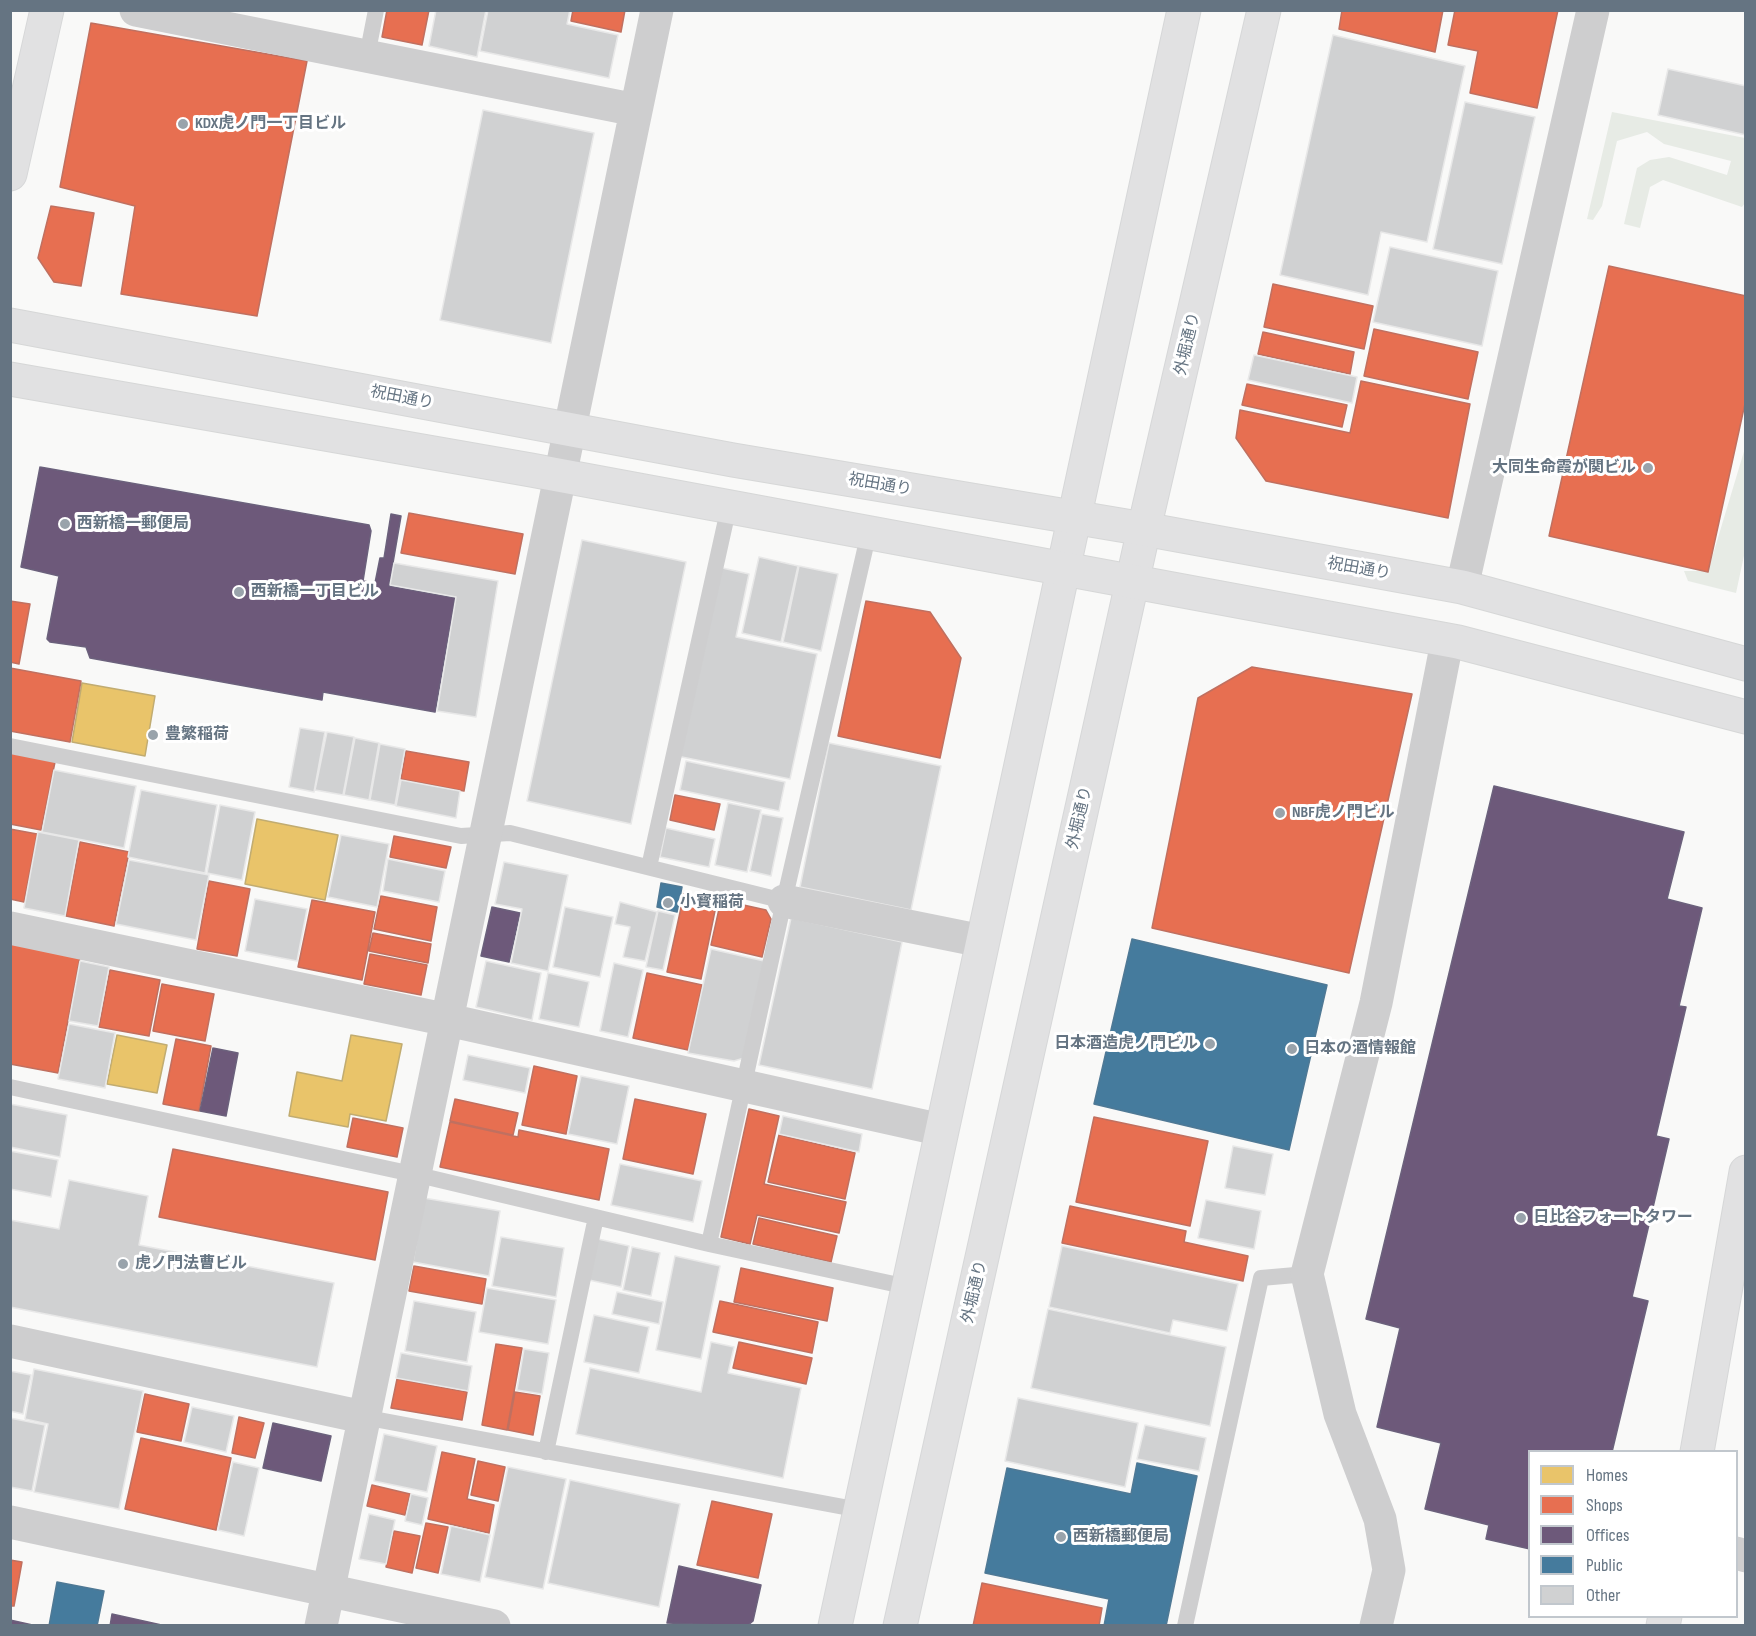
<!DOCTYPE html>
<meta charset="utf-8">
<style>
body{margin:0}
#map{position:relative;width:1756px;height:1636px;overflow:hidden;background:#f9f9f8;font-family:"Sofia Sans Condensed",sans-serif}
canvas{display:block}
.frame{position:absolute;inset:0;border:12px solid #657482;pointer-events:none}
.legend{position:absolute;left:1528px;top:1450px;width:210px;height:168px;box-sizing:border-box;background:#fff;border:2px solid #c1c7cd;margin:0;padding:8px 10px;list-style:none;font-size:18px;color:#657482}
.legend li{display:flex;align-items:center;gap:12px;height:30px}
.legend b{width:30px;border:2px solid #c1c7cd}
</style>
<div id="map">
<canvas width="1756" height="1636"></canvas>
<div class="frame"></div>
<ul class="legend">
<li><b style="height:16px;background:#e9c46a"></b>Homes</li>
<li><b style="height:16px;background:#e76f51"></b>Shops</li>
<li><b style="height:16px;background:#6d597a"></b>Offices</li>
<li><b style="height:16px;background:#457b9d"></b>Public</li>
<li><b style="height:16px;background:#d0d1d2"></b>Other</li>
</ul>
</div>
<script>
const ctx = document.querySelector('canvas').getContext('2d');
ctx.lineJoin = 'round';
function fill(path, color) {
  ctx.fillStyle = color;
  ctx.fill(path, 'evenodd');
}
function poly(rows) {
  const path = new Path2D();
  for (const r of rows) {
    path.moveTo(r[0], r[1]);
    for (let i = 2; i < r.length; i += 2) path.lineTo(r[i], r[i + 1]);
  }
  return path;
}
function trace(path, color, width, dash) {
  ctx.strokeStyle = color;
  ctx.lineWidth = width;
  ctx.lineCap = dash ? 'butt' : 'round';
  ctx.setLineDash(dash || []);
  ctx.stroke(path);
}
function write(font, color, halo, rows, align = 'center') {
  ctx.font = font + ' "Sofia Sans Condensed","Noto Sans JP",sans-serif';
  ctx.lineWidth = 6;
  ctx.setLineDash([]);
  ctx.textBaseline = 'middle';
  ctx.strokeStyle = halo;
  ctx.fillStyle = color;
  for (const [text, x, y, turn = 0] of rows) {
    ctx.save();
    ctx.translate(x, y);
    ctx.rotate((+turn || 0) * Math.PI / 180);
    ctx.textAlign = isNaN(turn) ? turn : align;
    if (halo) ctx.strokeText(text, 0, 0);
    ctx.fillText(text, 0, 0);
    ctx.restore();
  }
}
fill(poly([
 [1612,112,1745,138,1745,203,1742,207,1663,180,1650,187,1640,228,1624,224,1637,168,1650,160,1669,157,1727,175,1731,161,1664,144,1647,132,1617,141,1602,206,1593,220,1587,219],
 [1745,448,1745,551,1736,593,1688,581,1684,571,1708,571]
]), '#e7ebe5');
const homes = poly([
 [82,683,155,696,145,756,72,742,82,683],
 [257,819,338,835,325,900,245,884,257,819],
 [117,1035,167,1045,157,1093,107,1084,117,1035],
 [351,1035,402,1044,386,1121,350,1114,348,1127,289,1116,297,1072,342,1081,351,1035]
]);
fill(homes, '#e9c46a');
trace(homes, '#c1ac71', 1.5);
const shops = poly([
 [387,10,429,10,422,45,382,37,387,10],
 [573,10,625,10,621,32,571,21,573,10],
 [1342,10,1443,10,1435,52,1339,29,1342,10],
 [1455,10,1558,10,1537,108,1470,93,1478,51,1448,45,1455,10],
 [91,23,307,61,257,316,121,294,135,206,60,187,91,23],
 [51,206,94,213,81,286,54,282,38,258,51,206],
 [1609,266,1746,296,1746,399,1708,572,1549,536,1609,266],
 [1273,284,1373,306,1364,349,1264,327,1273,284],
 [1374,329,1478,352,1468,399,1364,376,1374,329],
 [1263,332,1354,352,1350,374,1258,354,1263,332],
 [1361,381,1470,404,1448,518,1266,481,1236,438,1240,410,1350,433,1361,381],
 [1247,384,1347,405,1342,427,1242,405,1247,384],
 [409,513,523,534,515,574,401,553,409,513],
 [10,601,30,604,19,664,10,662,10,601],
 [866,601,930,612,961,658,940,758,838,736,866,601],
 [1252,667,1412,694,1349,973,1152,928,1198,698,1252,667],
 [10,668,81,681,70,742,10,731,10,668],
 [406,751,469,762,464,791,401,779,406,751],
 [10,753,55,762,41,830,10,824,10,753],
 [675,795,720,804,714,830,670,820,675,795],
 [10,829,37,834,24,902,10,899,10,829],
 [394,836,451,847,446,868,390,857,394,836],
 [80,842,129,852,114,926,66,916,80,842],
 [209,881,250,889,237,956,197,949,209,881],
 [684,894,717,901,701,979,667,972,684,894],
 [381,896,437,907,431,941,374,929,381,896],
 [312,900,375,912,362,980,298,967,312,900],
 [721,900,766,910,771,919,762,957,711,945,721,900],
 [373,933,431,944,428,963,369,951,373,933],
 [10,944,80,957,58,1073,10,1064,10,944],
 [370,954,427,965,421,995,364,984,370,954],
 [110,970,160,980,149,1036,99,1027,110,970],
 [647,973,702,985,688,1050,633,1038,647,973],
 [162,984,214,994,205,1041,153,1031,162,984],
 [176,1039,211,1046,199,1111,163,1104,176,1039],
 [534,1066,577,1076,566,1134,522,1125,534,1066],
 [455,1099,518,1113,513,1135,450,1121,455,1099],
 [635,1099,706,1114,693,1174,623,1159,635,1099],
 [749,1109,779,1116,764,1184,846,1202,839,1233,757,1215,750,1244,721,1237,749,1109],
 [1094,1117,1208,1141,1190,1226,1076,1202,1094,1117],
 [353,1118,403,1128,397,1157,347,1147,353,1118],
 [450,1122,518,1137,519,1130,609,1149,599,1200,440,1167,450,1122],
 [779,1135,855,1153,845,1199,768,1182,779,1135],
 [173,1149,388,1192,375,1260,159,1217,173,1149],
 [1070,1206,1186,1231,1184,1242,1248,1256,1243,1281,1062,1243,1070,1206],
 [759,1218,837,1236,831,1262,753,1244,759,1218],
 [414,1266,486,1279,482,1304,409,1291,414,1266],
 [741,1268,833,1288,827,1321,734,1302,741,1268],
 [720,1301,818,1322,812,1353,713,1332,720,1301],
 [739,1342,812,1358,806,1384,733,1368,739,1342],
 [496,1344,522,1348,507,1430,482,1425,496,1344],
 [397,1379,467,1392,462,1420,391,1408,397,1379],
 [515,1392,540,1396,533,1435,508,1430,515,1392],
 [145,1394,189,1404,181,1441,137,1432,145,1394],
 [239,1417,264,1423,255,1458,232,1453,239,1417],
 [141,1438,231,1458,216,1530,125,1509,141,1438],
 [442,1452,475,1459,467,1499,494,1505,489,1533,428,1519,442,1452],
 [478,1461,505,1467,498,1501,471,1495,478,1461],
 [372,1485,410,1494,405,1515,367,1506,372,1485],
 [712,1501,772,1514,758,1578,697,1565,712,1501],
 [426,1523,448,1527,438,1573,416,1568,426,1523],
 [394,1531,420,1536,412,1573,386,1567,394,1531],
 [10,1560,22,1562,14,1606,10,1606,10,1560],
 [982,1583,1102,1608,1099,1626,973,1626,982,1583]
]);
fill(shops, '#e76f51');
trace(shops, '#c07060', 1.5);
const offices = poly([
 [40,467,369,525,371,531,363,581,375,583,380,558,384,558,391,514,401,516,389,586,455,598,435,712,323,692,322,700,90,658,86,647,50,642,47,639,59,576,21,567,40,467],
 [1494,786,1684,832,1667,899,1702,908,1679,1006,1686,1007,1656,1136,1669,1139,1632,1297,1648,1301,1612,1452,1530,1452,1530,1549,1486,1539,1489,1525,1425,1509,1441,1443,1377,1427,1400,1328,1366,1319,1494,786],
 [492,907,520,913,509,962,481,956,492,907],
 [213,1048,238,1053,226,1116,200,1111,213,1048],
 [273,1423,331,1436,321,1481,263,1468,273,1423],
 [679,1566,761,1585,753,1621,747,1626,667,1623,679,1566],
 [112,1614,166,1626,110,1626,112,1614],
 [10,1620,37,1626,10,1626,10,1620]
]);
fill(offices, '#6d597a');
trace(offices, '#6b617c', 1.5);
const public = poly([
 [661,883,682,887,677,912,657,907,661,883],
 [1132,939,1327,985,1289,1150,1094,1104,1132,939],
 [1137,1463,1197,1476,1166,1626,1104,1626,1109,1599,985,1573,1007,1468,1131,1494,1137,1463],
 [57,1582,104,1591,97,1626,49,1626,57,1582]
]);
fill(public, '#457b9d');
trace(public, '#4f7995', 1.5);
const building = poly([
 [436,10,486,10,477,57,429,46,436,10],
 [488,10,570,10,567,24,618,35,609,78,480,51,488,10],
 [1333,35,1465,66,1427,242,1381,232,1368,295,1280,275,1333,35],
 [1668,69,1746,86,1746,135,1658,115,1668,69],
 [1465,102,1535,117,1502,264,1433,249,1465,102],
 [483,110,594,133,551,343,440,320,483,110],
 [1390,247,1498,271,1482,346,1373,322,1390,247],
 [1254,355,1357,377,1352,403,1248,380,1254,355],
 [582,540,686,562,631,824,527,801,582,540],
 [759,557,798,566,781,642,742,633,759,557],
 [394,563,498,581,476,717,437,711,456,597,390,585,394,563],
 [799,566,838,574,821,651,783,642,799,566],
 [718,567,749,574,736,637,817,654,790,779,677,756,718,567],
 [300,728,325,732,314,792,289,787,300,728],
 [327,732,354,737,343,795,315,790,327,732],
 [355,738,379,743,369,800,344,795,355,738],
 [829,743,941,766,911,910,800,887,829,743],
 [380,744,405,749,395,805,370,800,380,744],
 [686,761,785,782,779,811,680,790,686,761],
 [54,770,136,786,124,848,42,832,54,770],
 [401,780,460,791,456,818,396,806,401,780],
 [141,790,217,805,205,873,128,857,141,790],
 [728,803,761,810,747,872,715,865,728,803],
 [220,805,255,812,242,880,207,873,220,805],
 [762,814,783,818,771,876,750,871,762,814],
 [666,828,715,839,709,867,660,857,666,828],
 [38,832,79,840,65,916,24,908,38,832],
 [341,835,389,844,377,907,328,897,341,835],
 [388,859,445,871,439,902,383,891,388,859],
 [129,860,209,875,196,940,116,924,129,860],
 [504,862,568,875,548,971,511,963,522,909,495,904,504,862],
 [255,899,307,909,297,961,245,951,255,899],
 [620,902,657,912,645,961,623,957,630,927,615,924,620,902],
 [565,907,613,917,600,977,553,967,565,907],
 [658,911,675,915,663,970,646,967,658,911],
 [791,918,902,942,872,1089,759,1065,791,918],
 [711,949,764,961,744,1058,734,1061,688,1053,711,949],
 [80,961,109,967,98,1026,69,1021,80,961],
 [486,961,541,973,532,1020,476,1007,486,961],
 [614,963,643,970,628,1037,600,1031,614,963],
 [548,973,589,982,579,1027,539,1019,548,973],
 [69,1024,115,1033,105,1088,58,1079,69,1024],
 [468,1055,530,1068,525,1093,463,1080,468,1055],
 [581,1076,629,1086,617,1144,568,1134,581,1076],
 [10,1104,67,1115,60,1157,10,1147,10,1104],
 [783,1116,862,1134,859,1152,779,1134,783,1116],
 [1233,1146,1273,1154,1265,1195,1225,1188,1233,1146],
 [10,1151,58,1160,51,1197,10,1189,10,1151],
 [620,1164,702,1181,693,1222,611,1205,620,1164],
 [69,1180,148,1196,139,1245,334,1283,317,1367,10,1307,10,1220,59,1229,69,1180],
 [424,1198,500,1211,489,1276,413,1262,424,1198],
 [1206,1200,1261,1211,1254,1249,1198,1238,1206,1200],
 [501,1237,564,1248,556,1297,492,1286,501,1237],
 [598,1239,629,1246,621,1287,589,1280,598,1239],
 [1062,1246,1238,1284,1227,1331,1173,1320,1170,1333,1049,1307,1062,1246],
 [632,1247,660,1253,651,1296,623,1290,632,1247],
 [675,1256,720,1266,701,1359,656,1350,675,1256],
 [487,1288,556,1300,548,1344,479,1332,487,1288],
 [617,1292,663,1302,659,1324,612,1314,617,1292],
 [414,1301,476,1312,467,1362,405,1351,414,1301],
 [1048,1309,1226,1347,1210,1426,1031,1388,1048,1309],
 [594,1315,649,1327,639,1373,584,1362,594,1315],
 [711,1342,734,1347,728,1373,801,1388,783,1478,576,1434,590,1368,701,1392,711,1342],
 [524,1349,549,1353,542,1394,517,1390,524,1349],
 [401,1353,472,1366,468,1391,396,1378,401,1353],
 [34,1369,143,1391,119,1509,34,1492,48,1424,25,1419,34,1369],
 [10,1371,31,1375,23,1414,10,1411,10,1371],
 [1018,1398,1138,1423,1125,1487,1005,1461,1018,1398],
 [192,1407,234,1416,226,1452,184,1442,192,1407],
 [10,1418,45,1425,32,1491,10,1487,10,1418],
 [1145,1425,1206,1438,1199,1471,1137,1459,1145,1425],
 [384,1434,437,1446,427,1492,374,1481,384,1434],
 [233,1462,259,1468,244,1536,218,1530,233,1462],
 [508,1467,566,1479,543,1589,485,1577,508,1467],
 [570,1480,680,1504,659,1607,548,1583,570,1480],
 [411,1494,428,1498,422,1525,405,1521,411,1494],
 [369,1514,395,1520,386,1564,359,1559,369,1514],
 [451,1526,490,1535,480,1582,441,1574,451,1526]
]);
fill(building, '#d0d1d2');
trace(building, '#e8e8e8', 1.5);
const secondary = poly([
 [10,174,47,10],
 [1697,1452,1746,1172],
 [835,1626,1184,10],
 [900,1626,1144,529,1264,10],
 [1663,1626,1665,1616]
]);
const primary = poly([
 [10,325,733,460,1144,529,1462,587,1746,664],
 [10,379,531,470,1458,642,1746,717]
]);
trace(secondary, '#d6d7d8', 35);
trace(primary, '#d6d7d7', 35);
trace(poly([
 [367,56,376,10],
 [10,746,461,836,510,833,784,901],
 [649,867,729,506],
 [10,1087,431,1178,709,1244,908,1287],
 [709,1244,784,901,869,532],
 [363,1417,860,1510],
 [546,1452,596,1217],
 [1185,1626,1261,1278,1307,1274]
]), '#cececf', 16);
trace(poly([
 [136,10,636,110],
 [1462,587,1593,10],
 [784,901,982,941],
 [10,928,448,1020,942,1130],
 [10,1341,363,1417],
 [10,1522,494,1626],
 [1736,1553,1746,1556],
 [321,1626,657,10],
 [1376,1626,1389,1570,1380,1519,1340,1414,1307,1274,1376,1003,1447,642]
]), '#cececf', 33);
trace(secondary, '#e1e1e2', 33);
trace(primary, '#e1e1e2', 33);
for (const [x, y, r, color] of [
 [183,124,6,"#99a3ab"],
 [1648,468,6,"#99a3ab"],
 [65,524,6,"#99a3ab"],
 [239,592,6,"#99a3ab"],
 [153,735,6,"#99a3ab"],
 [1280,813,6,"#99a3ab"],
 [668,903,6,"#99a3ab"],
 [1210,1044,6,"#99a3ab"],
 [1292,1049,6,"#99a3ab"],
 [1521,1218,6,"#99a3ab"],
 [123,1264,6,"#99a3ab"],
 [1061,1537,6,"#99a3ab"]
]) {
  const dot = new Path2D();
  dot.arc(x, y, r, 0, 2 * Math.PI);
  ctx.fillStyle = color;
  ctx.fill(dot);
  trace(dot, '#fff', 2);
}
write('bold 16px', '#657482', '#fff', [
 ["KDX虎ノ門一丁目ビル",195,124],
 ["大同生命霞が関ビル",1636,468,"right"],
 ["西新橋一郵便局",77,524],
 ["西新橋一丁目ビル",251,592],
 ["豊繁稲荷",165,735],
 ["NBF虎ノ門ビル",1292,813],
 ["小寳稲荷",680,903],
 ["日本酒造虎ノ門ビル",1198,1044,"right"],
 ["日本の酒情報館",1304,1049],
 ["日比谷フォートタワー",1533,1218],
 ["虎ノ門法曹ビル",135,1264],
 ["西新橋郵便局",1073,1537]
], 'left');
write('16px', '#657482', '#fff', [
 ["外堀通り",1188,344,-77],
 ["祝田通り",402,398,11],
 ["祝田通り",880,485,10],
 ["祝田通り",1359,569,10],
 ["外堀通り",1080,818,-77],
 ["外堀通り",975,1292,-77]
]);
</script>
